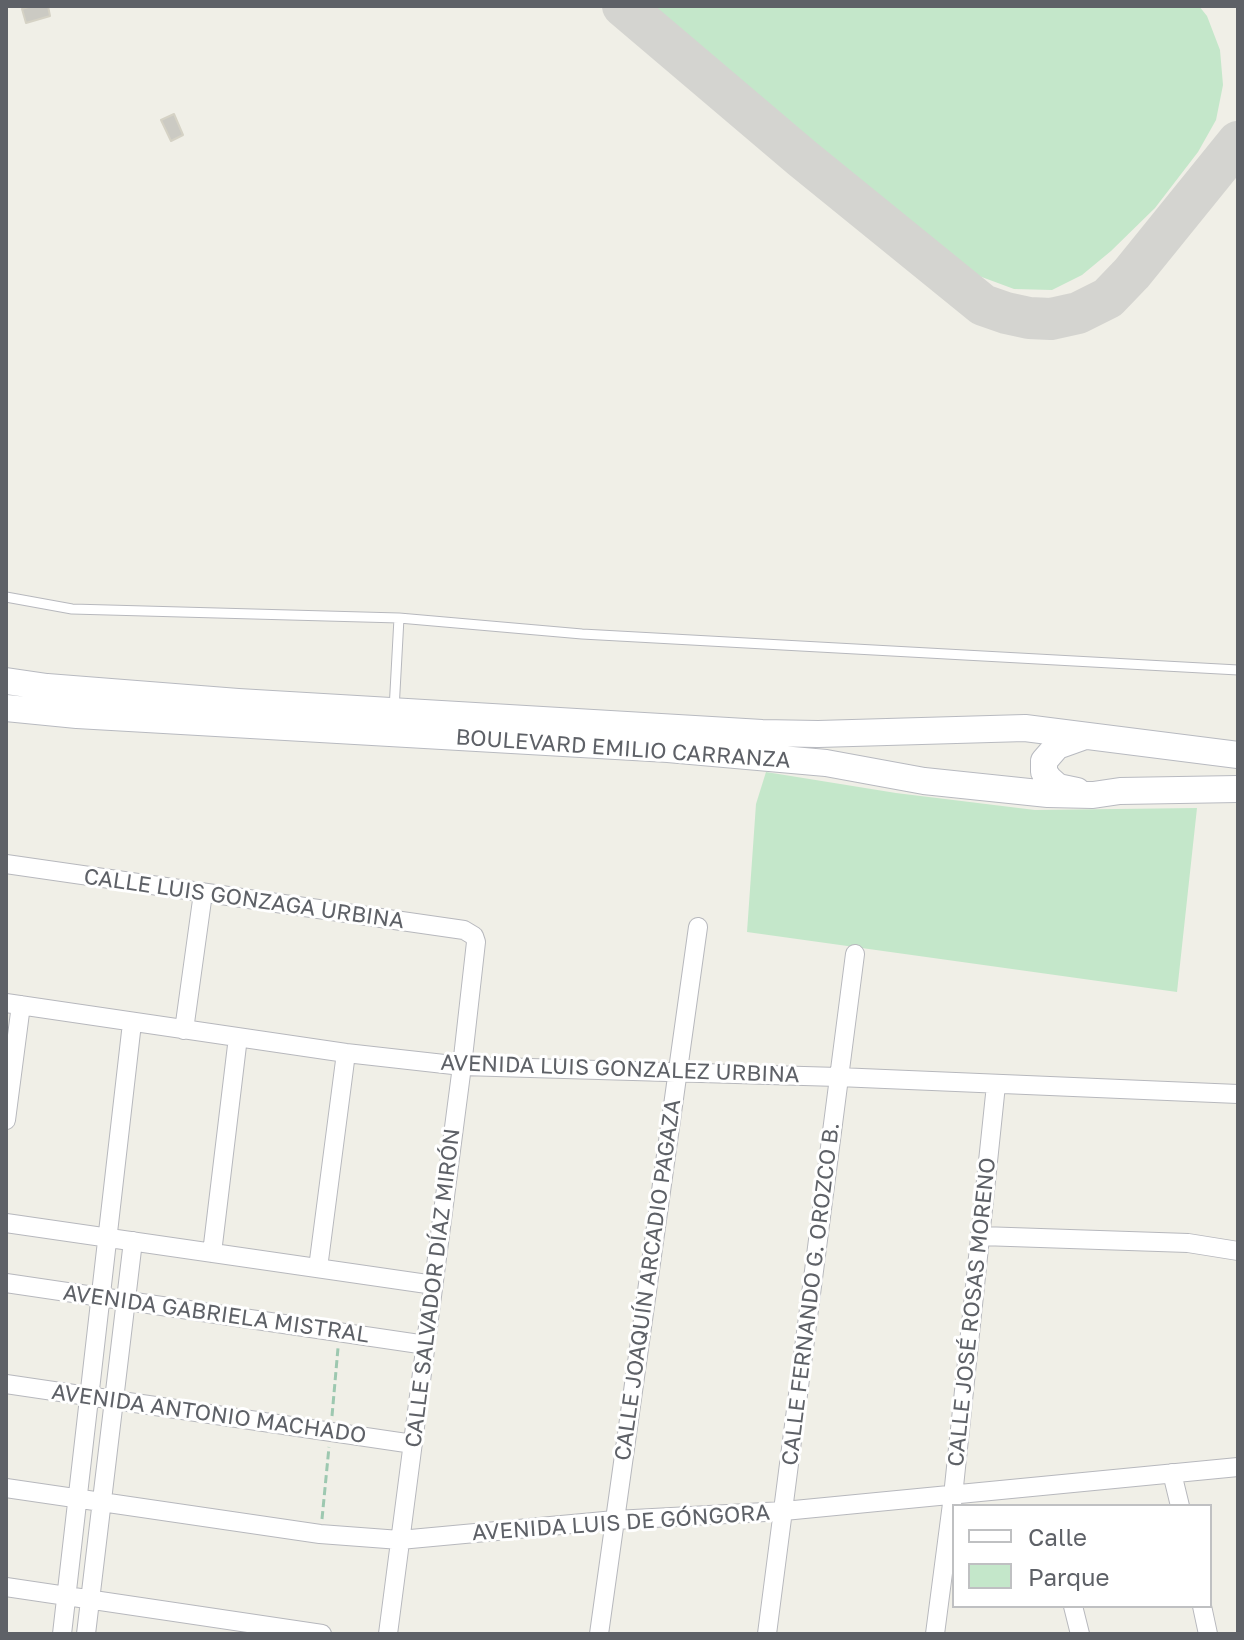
<!DOCTYPE html>
<meta charset="utf-8">
<style>
body{margin:0}
#map{position:relative;width:1244px;height:1640px;overflow:hidden;background:#f0efe7;font-family:"Golos Text",sans-serif}
canvas{display:block}
.frame{position:absolute;inset:0;border:8px solid #5e6167;pointer-events:none}
.legend{position:absolute;left:952px;top:1504px;width:260px;height:104px;box-sizing:border-box;background:#fff;border:2px solid #bfc0c2;margin:0;padding:10px 14px;list-style:none;font-size:24px;color:#5e6167}
.legend li{display:flex;align-items:center;gap:16px;height:40px}
.legend b{width:40px;border:2px solid #bfc0c2}
</style>
<div id="map">
<canvas width="1244" height="1640"></canvas>
<div class="frame"></div>
<ul class="legend">
<li><b style="height:10px;background:#fff"></b>Calle</li>
<li><b style="height:22px;background:#c4e7ca"></b>Parque</li>
</ul>
</div>
<script>
const ctx = document.querySelector('canvas').getContext('2d');
ctx.lineJoin = 'round';
function fill(path, color) {
  ctx.fillStyle = color;
  ctx.fill(path, 'evenodd');
}
function poly(rows) {
  const path = new Path2D();
  for (const r of rows) {
    path.moveTo(r[0], r[1]);
    for (let i = 2; i < r.length; i += 2) path.lineTo(r[i], r[i + 1]);
  }
  return path;
}
function trace(path, color, width, dash) {
  ctx.strokeStyle = color;
  ctx.lineWidth = width;
  ctx.lineCap = dash ? 'butt' : 'round';
  ctx.setLineDash(dash || []);
  ctx.stroke(path);
}
function write(font, color, halo, rows, align = 'center') {
  ctx.font = font + ' "Golos Text",sans-serif';
  ctx.lineWidth = 6;
  ctx.setLineDash([]);
  ctx.textBaseline = 'middle';
  ctx.strokeStyle = halo;
  ctx.fillStyle = color;
  for (const [text, x, y, turn = 0] of rows) {
    ctx.save();
    ctx.translate(x, y);
    ctx.rotate((+turn || 0) * Math.PI / 180);
    ctx.textAlign = isNaN(turn) ? turn : align;
    if (halo) ctx.strokeText(text, 0, 0);
    ctx.fillText(text, 0, 0);
    ctx.restore();
  }
}
fill(poly([
 [644,6,1199,6,1207,16,1220,50,1223,85,1216,120,1198,152,1155,208,1111,251,1082,275,1052,290,1014,289,979,276,894,216],
 [766,772,896,793,1035,810,1197,808,1177,992,747,932,756,804]
]), '#c4e7ca');
trace(poly([
 [623,6,802,158,983,305,1006,313,1029,318,1051,319,1078,313,1108,298,1132,273,1238,142]
]), '#d4d4d0', 42);
const building = poly([
 [32,6,48,6,50,16,26,23,22,9,32,6],
 [174,114,183,135,171,141,161,120,174,114]
]);
fill(building, '#cbcac3');
trace(building, '#d5d2c5', 2);
const lane = poly([
 [6,597,72,609,399,618,582,634,1238,670],
 [394,710,399,618]
]);
const street = poly([
 [6,864,464,930,474,936,476,942,462,1066,388,1634],
 [6,1003,346,1053,462,1066,838,1077,1238,1094],
 [184,1030,203,893],
 [6,1120,21,1005],
 [6,1223,434,1285],
 [981,1236,1188,1243,1238,1251],
 [212,1253,238,1037],
 [318,1268,346,1053],
 [6,1283,426,1345],
 [6,1384,413,1444],
 [1172,1473,1180,1506],
 [6,1488,320,1534,400,1540,615,1520,784,1511,1238,1467],
 [6,1587,322,1634],
 [1073,1606,1080,1634],
 [1202,1606,1208,1634],
 [62,1634,132,1023],
 [86,1634,133,1241],
 [599,1634,698,927],
 [767,1634,855,954],
 [935,1634,953,1496,996,1085]
]);
const secondary = poly([
 [6,681,47,687,238,702,762,733,818,734,1025,728,1238,755],
 [6,708,77,715,668,749,826,763,924,781,1048,794,1093,795,1120,791,1238,789],
 [1077,791,1058,787,1049,779,1044,772,1044,761,1057,746,1085,736]
]);
trace(lane, '#b7b8bd', 11);
trace(street, '#b7b8bd', 20);
trace(secondary, '#b8bac0', 28);
trace(poly([
 [332,1416,338,1348],
 [322,1519,329,1447]
]), '#9dc8b0', 3, [8, 4]);
trace(lane, '#fff', 9);
trace(street, '#fff', 18);
trace(secondary, '#fff', 26);
write('22px', '#5e6167', '#fff', [
 ["BOULEVARD EMILIO CARRANZA",623,749,4],
 ["CALLE LUIS GONZAGA URBINA",244,899,8],
 ["AVENIDA LUIS GONZALEZ URBINA",620,1069,2],
 ["CALLE JOAQUÍN ARCADIO PAGAZA",648,1280,-82],
 ["CALLE SALVADOR DÍAZ MIRÓN",433,1288,-83],
 ["CALLE FERNANDO G. OROZCO B.",811,1294,-83],
 ["CALLE JOSÉ ROSAS MORENO",972,1312,-84],
 ["AVENIDA GABRIELA MISTRAL",216,1314,8],
 ["AVENIDA ANTONIO MACHADO",209,1414,8],
 ["AVENIDA LUIS DE GÓNGORA",621,1523,-4]
]);
</script>
